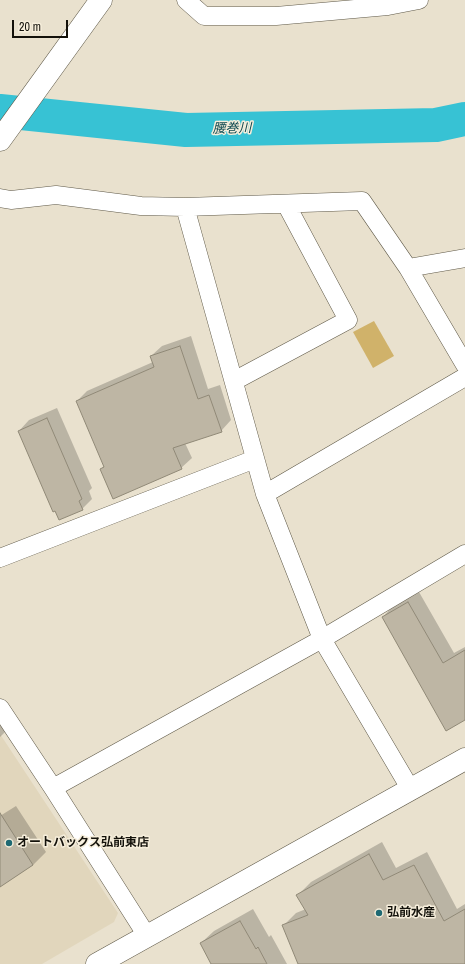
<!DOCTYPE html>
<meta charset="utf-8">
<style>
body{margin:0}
#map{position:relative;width:465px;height:964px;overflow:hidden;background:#e9e1ce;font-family:"Archivo Narrow",sans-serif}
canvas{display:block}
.scale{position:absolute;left:12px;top:20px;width:56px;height:18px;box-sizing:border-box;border:2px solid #13110a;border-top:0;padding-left:5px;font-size:12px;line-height:14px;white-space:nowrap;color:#13110a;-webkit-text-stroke:3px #f6eedb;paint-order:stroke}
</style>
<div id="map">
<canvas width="465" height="964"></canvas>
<div class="scale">20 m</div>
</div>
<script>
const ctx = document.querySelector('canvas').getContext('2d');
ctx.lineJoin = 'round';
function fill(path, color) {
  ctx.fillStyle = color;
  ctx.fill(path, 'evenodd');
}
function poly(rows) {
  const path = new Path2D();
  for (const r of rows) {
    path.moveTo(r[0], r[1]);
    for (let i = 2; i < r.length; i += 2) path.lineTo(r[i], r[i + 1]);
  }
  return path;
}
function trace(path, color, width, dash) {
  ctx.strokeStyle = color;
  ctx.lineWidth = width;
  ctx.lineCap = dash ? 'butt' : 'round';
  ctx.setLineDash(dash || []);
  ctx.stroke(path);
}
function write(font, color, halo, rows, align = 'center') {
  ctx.font = font + ' "Archivo Narrow","Noto Sans JP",sans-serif';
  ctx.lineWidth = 3;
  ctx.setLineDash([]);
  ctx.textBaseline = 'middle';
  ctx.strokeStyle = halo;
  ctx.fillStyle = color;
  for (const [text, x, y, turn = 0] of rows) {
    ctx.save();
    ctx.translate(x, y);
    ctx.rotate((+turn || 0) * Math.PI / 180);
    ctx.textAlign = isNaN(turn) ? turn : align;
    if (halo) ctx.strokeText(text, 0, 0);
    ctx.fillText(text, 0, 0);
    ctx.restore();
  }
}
fill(poly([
 [0,734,118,913,114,922,42,964,0,964]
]), '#e1d6bc');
fill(poly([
 [374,321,394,356,373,368,353,332]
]), '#d0b26a');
fill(poly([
 [191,336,208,389,220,385,231,420,221,431,185,443,192,458,181,468,101,469,105,465,77,401,87,391,153,362,151,356,162,346],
 [57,408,92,488,89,491,92,499,82,509,19,431,29,420],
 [419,592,454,653,465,647,465,719,383,617,393,606],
 [0,722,6,731,0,737],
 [16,806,46,852,33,865,0,886,0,816],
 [382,842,396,868,427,852,457,909,465,904,465,964,299,964,283,926,296,913,306,909,298,895,311,882],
 [253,909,269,937,271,935,287,964,214,964,201,943,214,931]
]), '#0003');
trace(poly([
 [0,111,186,130,436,125,465,119]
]), '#37c2d4', 34);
const building = poly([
 [180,346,198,399,209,395,222,432,173,448,182,469,113,499,100,469,104,467,76,401,154,367,150,356,180,346],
 [47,418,82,499,79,501,83,510,59,520,55,511,53,512,18,431,47,418],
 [408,602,443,663,465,650,465,720,446,731,382,617,408,602],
 [0,813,33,865,0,887,0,813],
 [369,854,383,880,414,865,444,921,465,909,465,964,298,964,282,925,308,915,296,895,369,854],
 [240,921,256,949,258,947,267,964,211,964,200,943,240,921]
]);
fill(building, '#beb6a4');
trace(building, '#908977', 1);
const street = poly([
 [186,0,204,16,276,16,388,6,419,0],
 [0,198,11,200,56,195,141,206,185,207,362,201,408,268,465,365],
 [185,207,265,494,322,639,411,790],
 [408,268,465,258],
 [234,381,348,320,286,204],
 [265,494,465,377],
 [0,558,255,459],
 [0,708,53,788,147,936],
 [53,788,322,639,465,554]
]);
const secondary = poly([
 [0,140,101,0],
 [97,964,465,759]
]);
trace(street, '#5f5948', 19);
trace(secondary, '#5f5948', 23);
trace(street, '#fff', 18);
trace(secondary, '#fff', 22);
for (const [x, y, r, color] of [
 [9,843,4,"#1e6973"],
 [379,913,4,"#1e6973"]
]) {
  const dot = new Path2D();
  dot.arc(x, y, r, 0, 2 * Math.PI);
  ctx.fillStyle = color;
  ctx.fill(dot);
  trace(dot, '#f6eedb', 1.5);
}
write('bold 12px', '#13110a', '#f6eedb', [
 ["オートバックス弘前東店",17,843],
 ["弘前水産",387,913]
], 'left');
write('italic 13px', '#0b474f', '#f6eedb', [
 ["腰巻川",232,129,-1]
]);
</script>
